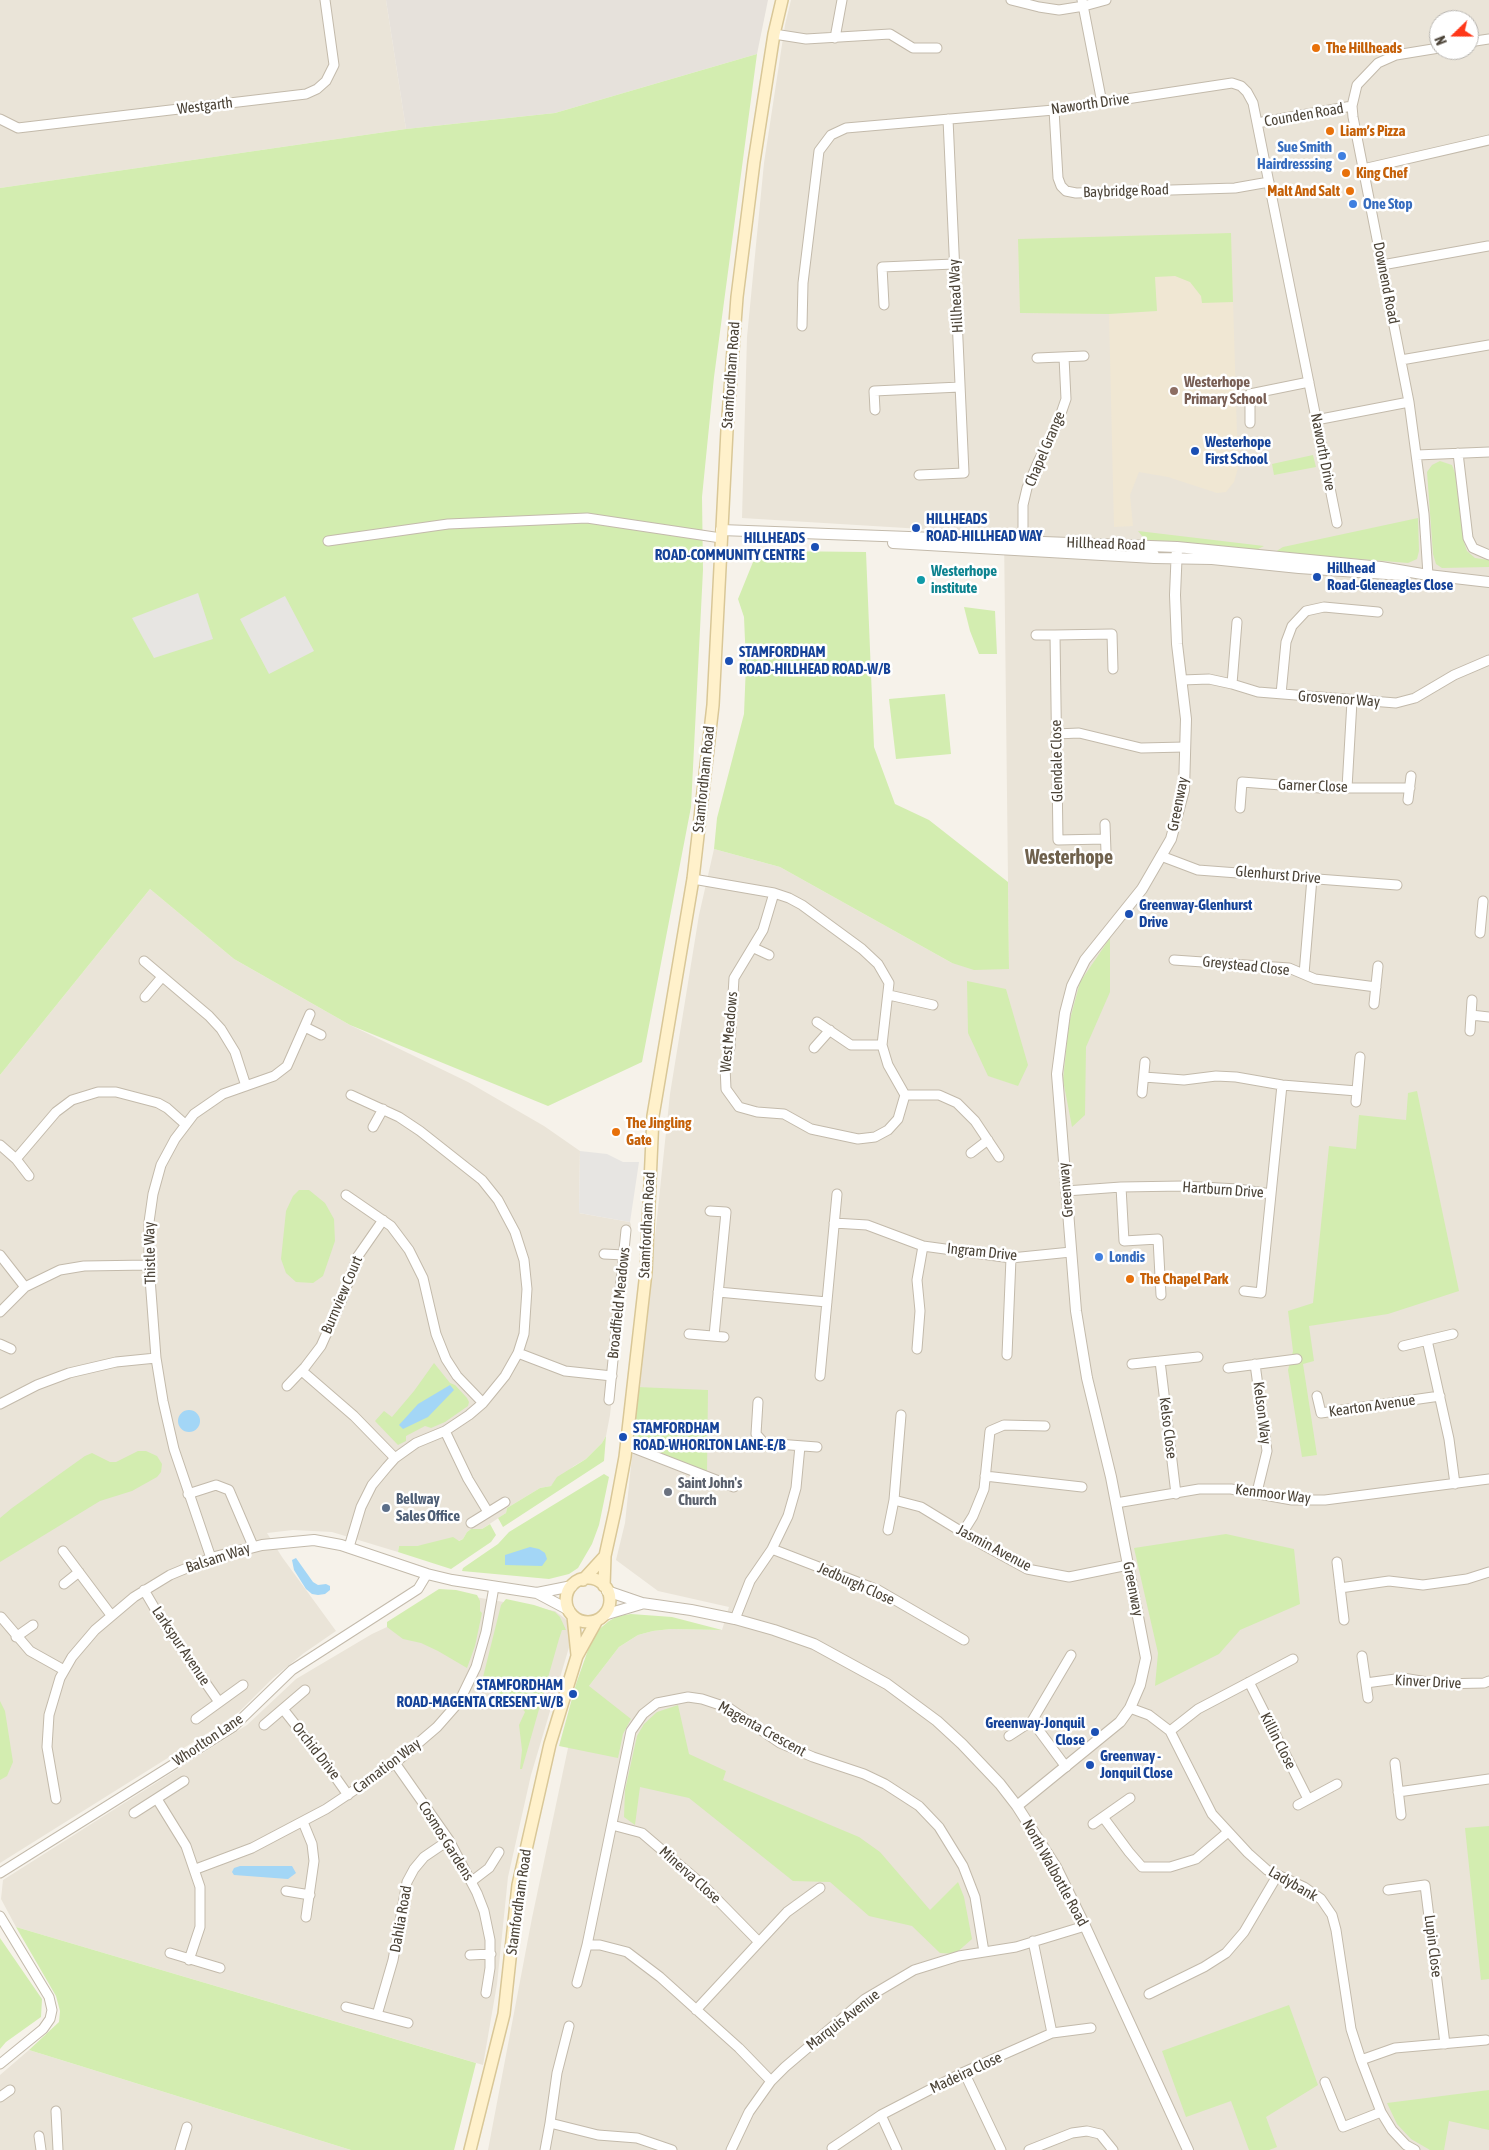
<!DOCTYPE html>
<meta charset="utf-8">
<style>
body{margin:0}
#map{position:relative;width:1489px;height:2150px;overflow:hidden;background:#f6f2ea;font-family:"Asap Condensed",sans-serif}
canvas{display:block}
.north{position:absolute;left:1429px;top:10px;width:50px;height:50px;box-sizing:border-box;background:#fff;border:1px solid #b7b4af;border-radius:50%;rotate:248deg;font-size:14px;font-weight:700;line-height:20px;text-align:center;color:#4b4337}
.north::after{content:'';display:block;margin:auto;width:18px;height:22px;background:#ff3718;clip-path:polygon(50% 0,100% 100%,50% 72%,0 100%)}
</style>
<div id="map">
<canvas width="1489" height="2150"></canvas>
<div class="north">N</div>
</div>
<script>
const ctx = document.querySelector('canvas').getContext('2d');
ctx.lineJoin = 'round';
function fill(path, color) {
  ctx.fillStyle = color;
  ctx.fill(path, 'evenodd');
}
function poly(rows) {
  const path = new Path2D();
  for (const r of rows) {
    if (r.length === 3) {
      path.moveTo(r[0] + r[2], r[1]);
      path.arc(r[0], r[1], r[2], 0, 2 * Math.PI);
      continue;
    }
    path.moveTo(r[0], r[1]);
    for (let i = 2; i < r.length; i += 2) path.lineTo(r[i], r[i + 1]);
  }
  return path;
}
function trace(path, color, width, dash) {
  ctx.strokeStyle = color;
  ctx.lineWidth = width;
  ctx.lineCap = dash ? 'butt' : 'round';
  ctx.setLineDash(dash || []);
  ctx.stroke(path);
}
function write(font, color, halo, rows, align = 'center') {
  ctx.font = font + ' "Asap Condensed",sans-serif';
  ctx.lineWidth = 5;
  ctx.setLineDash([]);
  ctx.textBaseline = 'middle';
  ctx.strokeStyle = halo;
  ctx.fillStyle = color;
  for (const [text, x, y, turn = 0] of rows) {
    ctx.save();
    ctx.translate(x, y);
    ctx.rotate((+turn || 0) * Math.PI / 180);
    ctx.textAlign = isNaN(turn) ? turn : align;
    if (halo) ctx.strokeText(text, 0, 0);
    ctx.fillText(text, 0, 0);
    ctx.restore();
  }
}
fill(poly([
 [0,0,386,0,406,129,0,188],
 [791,0,1489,0,1489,2150,488,2150,532,1918,568,1748,589,1686,619,1647,638,1635,653,1631,671,1629,722,1630,729,1607,658,1591,616,1560,625,1523,670,1094,699,915,714,849,780,867,952,963,1009,968,1004,534,742,518,747,337,764,163,785,25],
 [1439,20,1469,20,1469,50,1439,50],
 [150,889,234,959,350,1025,468,1082,544,1126,580,1151,579,1213,630,1222,631,1225,610,1415,606,1436,602,1443,586,1459,574,1466,551,1486,540,1488,507,1508,506,1513,482,1529,471,1529,467,1532,463,1539,458,1541,417,1546,399,1546,398,1552,332,1532,293,1530,267,1533,282,1557,336,1631,304,1653,273,1678,240,1711,222,1724,0,1863,0,1075],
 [458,1594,555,1611,568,1621,570,1644,531,1775,508,1877,497,1984,483,2065,16,1927,1,1899,3,1880,247,1725,296,1679,372,1634,387,1627,408,1612],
 [29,2050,351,2150,0,2150,0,2075]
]), '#eae4d8');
fill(poly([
 [386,0,768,0,757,54,555,113,406,129]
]), '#e6e1db');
fill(poly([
 [1231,233,1238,468,1234,482,1226,492,1217,493,1168,477,1139,472,1130,495,1133,526,1114,527,1109,314,1020,313,1018,239]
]), '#f0e7d3');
fill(poly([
 [757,54,714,377,702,497,703,570,691,807,642,1062,548,1106,350,1025,234,959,150,889,0,1075,0,188,406,129,555,113],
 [1231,233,1233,302,1202,303,1201,296,1190,282,1175,276,1155,277,1157,311,1109,314,1020,313,1018,239],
 [1313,455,1316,467,1274,475,1272,464],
 [1440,461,1452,465,1457,478,1464,542,1467,551,1475,558,1489,560,1489,567,1442,568,1436,564,1433,554,1427,472,1432,465],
 [1418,518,1419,551,1417,559,1408,563,1275,552,1283,547],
 [1138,531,1264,546,1256,550,1147,542],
 [774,551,866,552,874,747,895,804,929,820,1008,882,1009,969,974,970,952,963,780,867,714,849,717,818,744,714,746,664,744,617,738,599,753,562],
 [964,607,995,611,997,654,979,654,970,631],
 [945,694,951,754,896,759,889,699],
 [1110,938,1110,992,1086,1047,1085,1115,1072,1127,1063,1080,1069,1023,1080,982],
 [967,981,1006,989,1028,1065,1018,1086,988,1076,968,1033],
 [1417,1091,1459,1291,1388,1314,1309,1326,1314,1361,1303,1364,1317,1455,1302,1457,1288,1370,1293,1351,1288,1311,1313,1303,1329,1146,1356,1149,1359,1115,1406,1120,1408,1093],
 [299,1190,309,1190,325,1203,334,1219,335,1241,323,1276,313,1283,296,1282,286,1273,281,1259,286,1211,293,1196],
 [434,1363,450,1383,455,1385,467,1398,469,1402,468,1406,445,1422,431,1428,425,1426,406,1436,406,1441,398,1445,375,1421,384,1411,392,1417,414,1391],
 [637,1387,708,1390,707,1473,639,1446,633,1440],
 [606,1436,604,1461,503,1527,498,1518,506,1513,507,1508,540,1488,551,1486,557,1477,586,1459,602,1443],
 [138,1451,146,1451,157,1456,162,1464,161,1472,157,1477,132,1491,100,1501,0,1562,0,1518,12,1508,85,1456,92,1453,110,1462,116,1462],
 [604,1474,609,1477,599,1525,592,1544,578,1568,569,1574,549,1579,462,1571,463,1568,498,1544,509,1532],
 [490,1524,496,1535,491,1542,451,1569,398,1552,399,1546,417,1546,453,1537,459,1541,463,1539,467,1532,471,1529,482,1529],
 [1226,1534,1294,1549,1300,1604,1240,1630,1219,1654,1155,1686,1158,1653,1134,1548],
 [439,1589,456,1590,477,1595,480,1601,480,1611,482,1613,475,1646,467,1668,438,1651,421,1643,403,1639,387,1627,387,1622],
 [506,1599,534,1605,555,1612,560,1617,566,1630,562,1630,559,1639,522,1769,520,1769,522,1750,519,1725,525,1712,518,1703,511,1704,486,1683,483,1677,501,1605],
 [631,1614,672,1617,722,1630,671,1629,653,1631,638,1635,619,1647,589,1686,631,1719,623,1734,618,1758,559,1746,576,1684,588,1650,597,1631,609,1621,618,1616],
 [0,1701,5,1711,13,1762,7,1776,0,1780],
 [678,1705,689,1754,726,1771,723,1780,859,1837,880,1852,930,1910,958,1882,964,1897,972,1939,955,1954,940,1953,912,1926,869,1916,830,1882,793,1881,689,1798,640,1787,635,1825,624,1817,625,1790,637,1736,644,1724,657,1712],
 [1489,1826,1489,1979,1481,1980,1465,1828],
 [16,1927,476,2063,454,2150,351,2150,29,2050,59,2022,60,2011,56,1996],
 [0,1938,42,1999,41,2017,6,2042,0,2049],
 [1289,2005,1318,2085,1266,2117,1277,2147,1269,2150,1249,2150,1231,2101,1186,2117,1162,2051],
 [1489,2090,1489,2130,1449,2121,1444,2150,1430,2150,1411,2139,1397,2124,1387,2103]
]), '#d3edb0');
fill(poly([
 [198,593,213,639,154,658,132,618],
 [285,596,314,651,269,674,240,619],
 [580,1151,607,1154,623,1162,639,1162,630,1222,579,1213]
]), '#e7e5e2');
fill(poly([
 [450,1385,454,1390,428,1417,403,1429,399,1425,418,1404],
 [189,1421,11],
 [530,1547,539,1549,545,1553,547,1559,542,1566,505,1565,505,1555],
 [296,1558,313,1582,318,1585,326,1584,330,1586,330,1590,325,1594,318,1595,312,1594,306,1589,294,1570,292,1560],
 [240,1866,292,1866,296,1873,288,1879,234,1875,232,1872,234,1868]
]), '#a3d6f6');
const minor = poly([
 [1011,0,1039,7,1059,10,1084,6,1106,0],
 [1082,0,1102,103],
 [774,34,806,39,890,34,913,48,937,48],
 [835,38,842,0],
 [1469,42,1489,39],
 [1054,110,1058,178,1061,186,1066,191,1076,193,1235,188,1269,182],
 [0,119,18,128,306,94,317,89,326,81,334,65,325,0],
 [1257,123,1352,106],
 [1363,169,1489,140],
 [1382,265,1488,246],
 [884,305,882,267,954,264],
 [802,326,803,283,819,151,831,135,846,128,1054,110,1232,83,1241,86,1247,92,1253,103,1337,523],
 [1037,358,1084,356],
 [1401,360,1489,345],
 [875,410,874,391,960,387],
 [1316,420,1409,402],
 [1250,423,1250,394,1309,382],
 [1458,453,1468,538,1473,548,1489,555],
 [1417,455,1489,452],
 [919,475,964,473,948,119],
 [328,541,448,524,587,518,721,538],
 [1023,541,1023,505,1027,488,1039,460,1057,425,1066,399,1064,357],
 [1126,545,1140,552,1154,554],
 [1428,575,1424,514,1409,402,1353,117,1352,106,1357,85,1378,63,1396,55,1439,48],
 [1036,635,1055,635],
 [1182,680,1209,679,1232,684,1258,692,1396,703,1415,698,1454,675,1489,660],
 [1232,684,1237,622],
 [1281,694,1286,642,1292,626,1306,611,1324,607,1378,612],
 [1056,734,1079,733,1141,748,1185,747],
 [1347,788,1352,701],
 [1408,800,1411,776],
 [1240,808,1242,782,1320,788,1410,788],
 [1105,824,1106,852],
 [1105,839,1058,840,1055,635,1112,634,1113,669],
 [1161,856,1198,870,1397,885],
 [693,879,774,893,789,898,802,905,862,949,878,964,889,983,882,1045,888,1065,905,1095,898,1119,888,1130,875,1137,858,1139,811,1129,784,1114,757,1112,739,1107,726,1089,725,1066,730,1047,734,978,763,930,774,893],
 [1480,933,1483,901],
 [754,948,769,955],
 [1174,960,1289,968,1315,979,1376,987],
 [144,961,209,1016,221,1029,235,1052,246,1086],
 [1304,974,1312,878],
 [889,995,933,1005],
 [145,997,162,977],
 [1374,1004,1378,966],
 [1471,1015,1489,1017],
 [817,1022,851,1045,882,1045],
 [305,1027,321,1035],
 [1470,1031,1472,1000],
 [814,1048,830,1030],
 [1144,1077,1184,1080,1216,1076,1236,1077,1282,1085,1357,1091],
 [1142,1093,1145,1062],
 [905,1095,939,1095,957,1103,975,1121,999,1157],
 [1356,1102,1360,1057],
 [373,1127,383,1109],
 [0,1145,16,1159,29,1176],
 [971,1153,988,1140],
 [16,1159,56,1112,72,1100,98,1092,116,1092,158,1103,167,1108,185,1124],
 [1121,1187,1124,1241,1158,1239,1161,1295],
 [1066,1191,1121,1187,1183,1186,1238,1189,1271,1194,1282,1085],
 [346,1195,391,1226,409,1250,423,1278,436,1334,446,1359,457,1376,483,1403],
 [710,1211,726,1212,714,1336],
 [834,1223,867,1225,923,1246,1011,1258,1071,1252],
 [604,1254,624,1255],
 [0,1255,25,1287],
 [1244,1291,1261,1293,1271,1194],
 [718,1292,827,1302],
 [0,1312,25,1287,60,1270,84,1266,149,1265],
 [689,1334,724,1337],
 [1427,1340,1449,1439,1455,1484],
 [0,1344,11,1349],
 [1403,1346,1453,1334],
 [917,1349,920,1311,917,1280,923,1246],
 [518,1353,565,1371,612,1376],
 [1007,1355,1011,1258],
 [1160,1361,1176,1494],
 [1132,1364,1198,1357],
 [1255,1364,1267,1451,1257,1492],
 [1228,1368,1297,1359],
 [302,1371,354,1416,395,1458],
 [820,1376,837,1194],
 [287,1386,305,1367,321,1346,342,1299,358,1256,383,1220],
 [1317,1396,1321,1413,1440,1396],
 [609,1400,626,1230],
 [758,1402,756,1434,764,1443,817,1447],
 [0,1404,37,1385,69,1373,116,1362,156,1358],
 [445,1431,468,1479,488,1512],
 [626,1445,734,1487],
 [985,1476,1082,1487],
 [188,1494,216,1485,229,1490,253,1546],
 [894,1500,921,1507,985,1546,1027,1569,1069,1577,1128,1565],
 [1116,1503,1199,1489,1231,1489,1292,1500,1325,1500,1489,1479],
 [471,1523,505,1502],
 [888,1530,894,1500,901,1415],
 [963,1532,973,1516,984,1489,990,1431,1004,1425,1045,1426],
 [349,1547,361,1507,372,1485,387,1467,395,1458,416,1443,445,1431,469,1415,483,1403,505,1376,518,1353,524,1334,527,1289,524,1260,515,1232,498,1200,482,1180,420,1131,399,1117,351,1095],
 [772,1549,878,1590,964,1640],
 [63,1551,111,1615],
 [1337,1562,1344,1620],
 [64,1584,79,1572],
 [1340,1588,1389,1581,1423,1585,1467,1579,1489,1572],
 [144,1590,161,1619,219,1702],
 [1,1617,30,1651,64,1670],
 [735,1619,750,1581,772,1549,788,1516,796,1488,800,1446],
 [16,1637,33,1625],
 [1362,1656,1368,1698],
 [1249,1682,1308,1799],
 [1366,1683,1403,1678,1439,1684,1484,1683,1489,1681],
 [1130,1708,1149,1715,1170,1731,1212,1814,1248,1853,1267,1870,1304,1887,1321,1899,1332,1915,1336,1930,1351,2029,1361,2060,1381,2112,1392,2130,1406,2145,1415,2150],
 [283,1709,324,1761,348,1795],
 [196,1719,243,1685],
 [1032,1721,1066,1767],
 [264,1725,305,1690],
 [1170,1731,1198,1709,1293,1659],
 [1009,1736,1032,1721,1071,1655],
 [395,1763,449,1840,477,1893,484,1911,490,1940,490,1968,486,1993],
 [1395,1763,1401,1815],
 [1398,1792,1489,1779],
 [56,1799,47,1747,49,1715,60,1678,72,1657,95,1630,134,1597,170,1575,211,1558,174,1449,163,1401,156,1358,149,1265,149,1222,153,1194,161,1165,175,1139,194,1114,223,1094,274,1076,287,1066,310,1014],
 [157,1799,186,1846,200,1887,200,1927,189,1960],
 [1298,1805,1337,1784],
 [134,1813,184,1781],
 [1103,1817,1129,1852,1142,1867,1170,1867,1196,1859,1228,1832],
 [303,1822,312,1844,314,1861,306,1917],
 [1093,1824,1130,1798],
 [612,1825,642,1833,704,1886,758,1941],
 [196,1869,252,1848,326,1809,395,1763,437,1727,459,1702,476,1667,486,1632,494,1587],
 [0,1873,233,1727,292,1670,418,1589,427,1574],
 [472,1881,489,1868,499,1852],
 [1388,1890,1425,1885,1445,2044],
 [286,1891,310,1895],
 [0,1916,49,1997,52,2010,50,2019,43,2029,0,2064],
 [1033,1941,1052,2033],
 [587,1945,631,1731,643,1714,657,1703,688,1697,702,1699,729,1708,780,1743,813,1757,864,1774,885,1784,919,1806,939,1827,963,1866,975,1897,984,1952],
 [170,1953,220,1968],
 [470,1955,491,1954],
 [577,1983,587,1945,600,1945,627,1952,660,1977,739,2048,771,2081],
 [1149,1994,1204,1967,1226,1953,1244,1932,1277,1876],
 [346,2007,408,2023],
 [696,2010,787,1912,820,1888],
 [377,2015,393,1960,407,1882,414,1869,424,1857,449,1840],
 [1361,2060,1395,2048,1486,2040],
 [964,2072,1001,2150],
 [1325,2082,1343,2127,1381,2112],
 [0,2097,10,2090],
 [56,2111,58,2150],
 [881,2115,897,2150],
 [550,2123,557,2073,569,2026],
 [39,2136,41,2150],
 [832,2148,881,2115,964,2072,1052,2033,1091,2028],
 [180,2150,187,2127],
 [545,2150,550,2123,598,2135,637,2138,672,2150],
 [731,2150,749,2112,771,2081,785,2067,865,1999,914,1970,959,1956,1016,1947,1085,1926],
 [1029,2150,1072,2133,1087,2131,1100,2134,1113,2150]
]);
const tertiary = poly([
 [721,530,1177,547,1381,567,1428,575,1489,582],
 [893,543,1154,558,1212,559,1299,568,1402,575],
 [211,1558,262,1545,314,1540,341,1545,427,1574,452,1580,537,1593,572,1586],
 [607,1591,642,1603,691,1610,735,1619,774,1630,814,1644,887,1684,937,1721,962,1744,1000,1784,1017,1806,1056,1867,1085,1926,1188,2150],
 [537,1593,569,1610],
 [604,1615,641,1604],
 [1017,1806,1120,1722,1130,1708,1140,1685,1146,1658,1111,1477,1087,1378,1076,1311,1057,1074,1065,1013,1072,986,1085,960,1142,889,1171,839,1184,790,1186,719,1177,644,1175,595,1177,547]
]);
const secondary = poly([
 [588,1600,22],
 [583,1580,605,1556],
 [604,1586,605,1556,615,1511,625,1457,646,1272,653,1116,693,879,713,705,727,430,737,297,754,162,774,34,782,0],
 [573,1616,577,1655],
 [470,2150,504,2014,518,1885,550,1744,577,1656,597,1620]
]);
trace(minor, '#c3baab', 11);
trace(tertiary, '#c3baab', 12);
trace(secondary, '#d9c797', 14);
trace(minor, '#fff', 9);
trace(tertiary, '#fff', 10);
trace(secondary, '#fff1cb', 11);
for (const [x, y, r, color] of [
 [1316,48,5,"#e8710a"],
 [1330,131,5,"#e8710a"],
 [1342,156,5,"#3f7fe0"],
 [1346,173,5,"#e8710a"],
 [1350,191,5,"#e8710a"],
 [1353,204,5,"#3f7fe0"],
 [1174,391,5,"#8d6e63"],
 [1195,451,5,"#1a4fb4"],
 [916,528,5,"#1a4fb4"],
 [815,547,5,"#1a4fb4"],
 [1317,577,5,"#1a4fb4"],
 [921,580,5,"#0f9aa8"],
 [729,661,5,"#1a4fb4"],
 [1129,914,5,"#1a4fb4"],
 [616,1132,5,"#e8710a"],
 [1099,1257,5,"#3f7fe0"],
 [1130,1279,5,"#e8710a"],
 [623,1437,5,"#1a4fb4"],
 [668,1492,5,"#6b7280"],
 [386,1508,5,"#5c6f8a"],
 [573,1694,5,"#1a4fb4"],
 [1095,1732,5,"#1a4fb4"],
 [1090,1765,5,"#1a4fb4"]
]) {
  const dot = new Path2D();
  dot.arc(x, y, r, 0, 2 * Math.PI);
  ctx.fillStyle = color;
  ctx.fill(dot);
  trace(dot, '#fff', 2);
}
write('bold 15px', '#c56008', '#fff', [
 ["The Hillheads",1326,48],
 ["Liam’s Pizza",1340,131],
 ["King Chef",1356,173],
 ["Malt And Salt",1340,191,"right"],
 ["The Jingling",626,1123],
 ["Gate",626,1140],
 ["The Chapel Park",1140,1279]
], 'left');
write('15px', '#4b4337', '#fff', [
 ["Naworth Drive",1090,104,-8],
 ["Westgarth",205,106,-7],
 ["Counden Road",1304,115,-10],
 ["Baybridge Road",1126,191,-2],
 ["Downend Road",1386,283,79],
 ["Hillhead Way",956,296,-93],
 ["Stamfordham Road",731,375,-86],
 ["Chapel Grange",1045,449,-67],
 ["Naworth Drive",1323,452,79],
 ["Hillhead Road",1106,544,2],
 ["Grosvenor Way",1339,699,4],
 ["Glendale Close",1057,761,-91],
 ["Stamfordham Road",704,779,-84],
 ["Garner Close",1313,786,2],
 ["Greenway",1178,804,-79],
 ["Glenhurst Drive",1278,875,5],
 ["Greystead Close",1246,966,6],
 ["West Meadows",729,1032,-85],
 ["Greenway",1066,1190,-95],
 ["Hartburn Drive",1223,1190,4],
 ["Stamfordham Road",647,1225,-87],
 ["Ingram Drive",982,1252,6],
 ["Thistle Way",150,1253,-91],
 ["Burnview Court",342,1295,-67],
 ["Broadfield Meadows",619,1303,-84],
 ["Kearton Avenue",1372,1406,-8],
 ["Kelson Way",1262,1413,83],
 ["Kelso Close",1168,1428,83],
 ["Kenmoor Way",1273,1494,7],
 ["Jasmin Avenue",994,1548,28],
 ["Balsam Way",218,1558,-18],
 ["Jedburgh Close",856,1584,24],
 ["Greenway",1133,1589,79],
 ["Larkspur Avenue",181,1646,56],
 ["Kinver Drive",1428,1682,3],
 ["Magenta Crescent",762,1729,29],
 ["Whorlton Lane",208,1740,-34],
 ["Killin Close",1278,1741,63],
 ["Orchid Drive",316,1751,52],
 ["Carnation Way",387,1766,-37],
 ["Cosmos Gardens",446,1841,58],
 ["North Walbottle Road",1055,1873,61],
 ["Minerva Close",690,1875,42],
 ["Ladybank",1293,1884,30],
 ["Stamfordham Road",519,1902,-82],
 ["Dahlia Road",401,1919,-80],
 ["Lupin Close",1433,1946,83],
 ["Marquis Avenue",843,2020,-38],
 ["Madeira Close",966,2073,-25]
]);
write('bold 15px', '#366cbe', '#fff', [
 ["Sue Smith",1332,147,"right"],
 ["Hairdresssing",1332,164,"right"],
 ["One Stop",1363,204],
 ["Londis",1109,1257]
], 'left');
write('bold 15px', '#785e54', '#fff', [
 ["Westerhope",1184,382],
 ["Primary School",1184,399]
], 'left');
write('bold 15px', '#164399', '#fff', [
 ["Westerhope",1205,442],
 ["First School",1205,459],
 ["HILLHEADS",926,519],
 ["ROAD-HILLHEAD WAY",926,536],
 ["HILLHEADS",805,538,"right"],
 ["ROAD-COMMUNITY CENTRE",805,555,"right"],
 ["Hillhead",1327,568],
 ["Road-Gleneagles Close",1327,585],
 ["STAMFORDHAM",739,652],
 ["ROAD-HILLHEAD ROAD-W/B",739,669],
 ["Greenway-Glenhurst",1139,905],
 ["Drive",1139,922],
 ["STAMFORDHAM",633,1428],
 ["ROAD-WHORLTON LANE-E/B",633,1445],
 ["STAMFORDHAM",563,1685,"right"],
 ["ROAD-MAGENTA CRESENT-W/B",563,1702,"right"],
 ["Greenway-Jonquil",1085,1723,"right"],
 ["Close",1085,1740,"right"],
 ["Greenway -",1100,1756],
 ["Jonquil Close",1100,1773]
], 'left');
write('bold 15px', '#0d838f', '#fff', [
 ["Westerhope",931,571],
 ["institute",931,588]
], 'left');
write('bold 15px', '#5b616d', '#fff', [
 ["Saint John's",678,1483],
 ["Church",678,1500]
], 'left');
write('bold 15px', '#4e5e75', '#fff', [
 ["Bellway",396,1499],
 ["Sales Office",396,1516]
], 'left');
write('bold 20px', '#6f614d', '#fff', [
 ["Westerhope",1069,858]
]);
</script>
